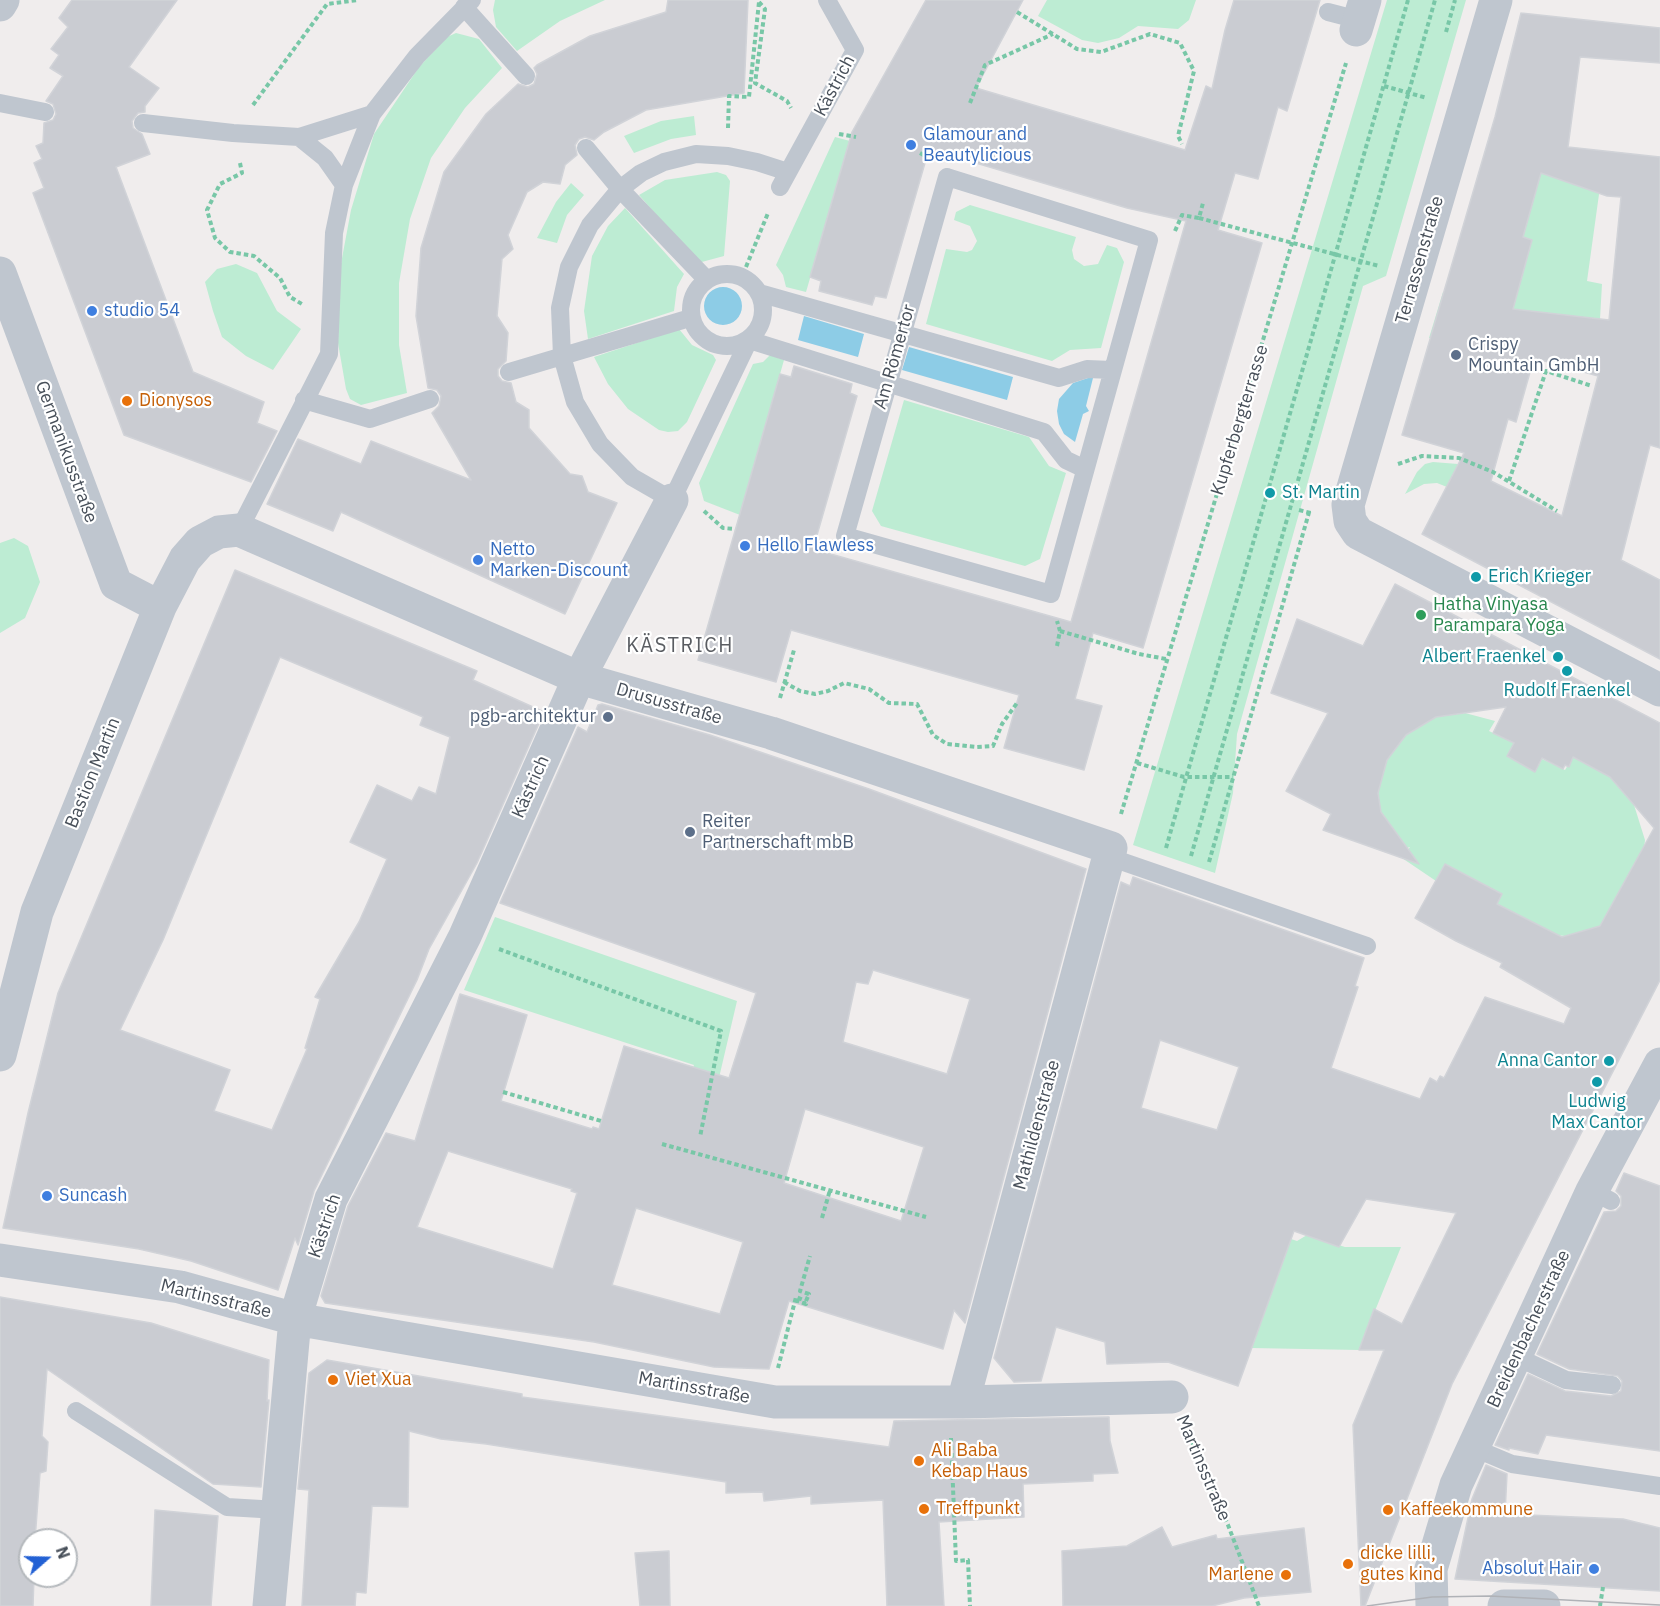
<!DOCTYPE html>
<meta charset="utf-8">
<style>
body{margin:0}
#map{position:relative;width:1660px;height:1606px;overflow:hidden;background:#f0eded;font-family:"IBM Plex Sans",sans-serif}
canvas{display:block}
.north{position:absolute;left:18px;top:1528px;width:60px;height:60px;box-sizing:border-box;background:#fff;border:2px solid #b5b9bd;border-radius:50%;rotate:70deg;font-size:16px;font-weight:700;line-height:24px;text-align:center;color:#474f59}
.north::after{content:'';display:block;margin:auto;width:21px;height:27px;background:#2361d4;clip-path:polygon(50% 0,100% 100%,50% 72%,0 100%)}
</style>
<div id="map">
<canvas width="1660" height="1606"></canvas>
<div class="north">N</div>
</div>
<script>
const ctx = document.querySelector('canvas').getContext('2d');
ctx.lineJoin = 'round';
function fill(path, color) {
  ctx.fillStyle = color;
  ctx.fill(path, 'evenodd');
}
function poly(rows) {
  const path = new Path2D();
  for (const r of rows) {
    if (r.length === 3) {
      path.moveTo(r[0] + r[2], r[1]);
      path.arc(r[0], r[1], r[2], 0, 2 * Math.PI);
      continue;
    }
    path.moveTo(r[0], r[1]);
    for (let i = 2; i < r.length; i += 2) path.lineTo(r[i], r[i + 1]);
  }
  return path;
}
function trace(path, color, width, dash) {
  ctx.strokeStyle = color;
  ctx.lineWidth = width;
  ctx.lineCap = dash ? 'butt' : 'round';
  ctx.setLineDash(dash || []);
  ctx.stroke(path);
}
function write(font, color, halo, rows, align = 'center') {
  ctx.font = font + ' "IBM Plex Sans",sans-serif';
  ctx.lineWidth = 4.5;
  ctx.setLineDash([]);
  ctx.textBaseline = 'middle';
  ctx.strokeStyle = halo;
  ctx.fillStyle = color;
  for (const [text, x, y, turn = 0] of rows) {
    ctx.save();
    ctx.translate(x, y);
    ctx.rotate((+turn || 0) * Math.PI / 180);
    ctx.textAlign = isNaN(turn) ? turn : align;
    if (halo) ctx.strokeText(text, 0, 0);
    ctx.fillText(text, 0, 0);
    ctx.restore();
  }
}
fill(poly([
 [495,0,605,0,560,21,517,51,496,27,493,10],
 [1047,0,1196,0,1189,20,1178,29,1138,26,1119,38,1098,43,1082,40,1038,16],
 [1387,0,1466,0,1386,276,1363,286,1237,734,1233,793,1215,873,1133,845],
 [456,33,479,39,502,68,465,108,431,158,410,219,399,283,399,345,407,393,361,405,350,399,346,389,338,343,340,269,351,210,374,134,419,67,447,37],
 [694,116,696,135,671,139,634,153,624,136,661,121],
 [835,137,850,141,806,292,786,287,783,275,776,265],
 [717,172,726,175,730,181,724,256,698,263,639,195,665,180],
 [1541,173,1600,187,1587,281,1602,284,1600,319,1565,315,1504,338,1429,338,1443,292,1512,312,1532,240,1523,237],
 [571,183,584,195,567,215,557,243,537,238,556,202],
 [970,205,1076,237,1072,250,1074,259,1084,266,1098,264,1107,245,1117,248,1124,262,1101,348,1070,350,1052,361,926,324,946,249,967,252,972,250,977,241,970,226,954,220,956,212],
 [625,208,684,274,677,287,674,311,588,339,584,311,592,256,608,226],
 [236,264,257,273,277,311,301,329,273,370,246,356,222,337,213,311,205,282,217,269],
 [679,329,692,345,713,355,716,360,687,422,678,431,668,432,659,430,628,409,608,384,594,357],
 [770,355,784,360,740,515,704,501,699,483,753,364,763,362],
 [904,400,1029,437,1049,466,1066,473,1040,559,1025,566,881,526,872,511],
 [1433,462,1458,464,1447,487,1437,483,1424,484,1405,494,1417,472,1425,464],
 [14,538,28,546,40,582,25,618,0,633,0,543],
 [1465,713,1495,721,1489,731,1514,743,1508,754,1530,767,1537,768,1542,759,1565,770,1573,757,1610,777,1634,805,1645,840,1641,878,1630,872,1617,896,1627,902,1600,926,1565,936,1528,932,1531,922,1497,904,1502,894,1446,865,1436,881,1402,858,1410,847,1407,848,1392,827,1383,830,1378,793,1387,760,1406,735,1436,717],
 [495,917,737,1001,703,1146,672,1138,694,1065,464,990],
 [1307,1235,1345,1247,1401,1247,1359,1350,1251,1348,1291,1239,1297,1241]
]), '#bdecd3');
fill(poly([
 [723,306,19],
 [804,316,864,334,858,357,798,340],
 [909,347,1013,377,1007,400,902,370],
 [1088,378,1093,378,1086,406,1089,411,1083,414,1075,442,1064,434,1059,424,1057,411,1059,399,1073,383]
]), '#8dcce6');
const building = poly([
 [72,0,177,0,129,67,159,88,145,106,145,112,138,113,132,121,133,128,142,134,150,154,116,167,193,372,264,402,257,423,277,431,251,482,124,435,33,193,44,188,34,163,42,159,36,146,43,143,44,123,53,120,56,114,53,104,46,101,63,76,50,68,59,55,51,49,68,27,59,18,72,0],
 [668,0,748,0,744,93,646,110,604,132,594,140,585,137,579,139,575,145,577,155,565,165,560,184,543,182,527,192,508,235,513,249,502,259,497,316,508,333,506,361,498,369,498,376,502,381,511,383,516,402,529,410,529,428,570,474,582,476,588,492,617,503,565,614,341,512,333,531,267,504,298,439,361,464,371,441,471,480,432,413,439,406,441,396,437,390,428,388,416,316,421,248,444,172,486,114,518,84,528,87,534,84,537,74,534,68,537,65,590,36,666,12,668,0],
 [926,0,1023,0,976,88,1185,150,1206,86,1212,89,1225,30,1234,0,1320,0,1287,111,1278,107,1258,179,1235,173,1218,230,1262,243,1143,648,1093,633,1075,699,1102,706,1084,770,1004,748,1019,695,791,630,776,682,698,660,780,374,791,377,794,366,852,384,850,393,857,396,813,549,1071,622,1186,221,1127,208,929,149,886,298,875,296,872,305,819,291,821,281,810,277,852,132,926,0],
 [1521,13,1660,28,1660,63,1580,57,1568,147,1660,157,1660,448,1650,445,1621,560,1660,580,1660,659,1422,534,1464,453,1402,435,1495,117,1521,13],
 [1541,173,1607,196,1621,197,1609,320,1513,309,1532,240,1523,237,1541,173],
 [1534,358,1598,376,1562,516,1491,481,1508,419,1516,422,1534,358],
 [235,570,477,671,473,680,544,712,477,863,429,949,417,980,314,1191,298,1245,295,1238,278,1290,191,1261,139,1249,3,1228,28,1113,58,993,235,570],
 [280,657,423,717,420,725,450,737,436,794,419,787,412,801,377,785,350,842,387,859,359,922,315,997,320,999,305,1048,307,1049,272,1130,214,1111,230,1070,120,1030,163,940,280,657],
 [1395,584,1660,723,1660,980,1452,1384,1365,1606,1361,1606,1353,1425,1384,1350,1359,1350,1374,1309,1402,1324,1456,1213,1366,1199,1339,1247,1294,1231,1238,1386,1168,1362,1107,1364,1105,1342,1056,1327,1041,1381,1014,1382,994,1358,1121,882,1130,886,1133,877,1364,958,1355,986,1358,987,1331,1068,1420,1099,1430,1078,1437,1082,1440,1076,1444,1078,1485,997,1564,1024,1571,1008,1500,967,1502,963,1456,941,1415,918,1445,864,1502,894,1497,904,1562,937,1600,926,1654,828,1610,777,1573,757,1569,767,1565,765,1563,769,1542,758,1535,772,1507,756,1514,743,1493,733,1506,707,1436,717,1406,735,1387,760,1378,793,1381,812,1419,864,1323,830,1331,814,1286,791,1328,713,1271,693,1297,619,1363,646,1395,584],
 [1160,1040,1239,1067,1217,1130,1141,1108,1160,1040],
 [602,704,710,735,869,789,1086,869,965,1323,954,1310,943,1349,789,1301,769,1369,714,1367,594,1342,325,1303,321,1296,348,1206,386,1133,415,1141,460,994,527,1015,501,1101,592,1129,593,1127,599,1129,624,1046,729,1078,756,993,500,903,578,727,587,732,598,705,602,704],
 [873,970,970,999,947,1074,843,1042,856,982,868,984,873,970],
 [805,1109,924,1147,901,1221,784,1183,805,1109],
 [448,1151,572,1189,571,1191,577,1193,553,1269,417,1227,448,1151],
 [636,1208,743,1242,720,1314,612,1285,636,1208],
 [1624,1173,1660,1186,1660,1451,1546,1435,1538,1454,1509,1448,1509,1450,1495,1445,1528,1374,1565,1391,1611,1396,1621,1391,1622,1381,1618,1376,1569,1369,1537,1354,1604,1212,1616,1211,1621,1206,1621,1196,1616,1191,1624,1173],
 [0,1297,151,1323,269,1360,267,1401,269,1400,261,1487,213,1484,47,1369,42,1436,48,1442,46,1471,40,1473,35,1540,30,1540,30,1576,34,1576,33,1606,0,1606,0,1297],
 [327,1360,522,1394,522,1397,889,1447,894,1421,1109,1417,1110,1441,1118,1473,1093,1474,1093,1481,1023,1484,1024,1517,939,1522,944,1606,887,1606,883,1500,811,1504,811,1496,764,1501,763,1492,726,1493,726,1482,486,1444,441,1439,409,1431,408,1507,372,1506,366,1593,356,1592,355,1606,302,1606,309,1490,298,1489,309,1373,327,1360],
 [1486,1465,1507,1474,1505,1514,1623,1519,1660,1528,1660,1591,1455,1579,1472,1499,1486,1465],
 [155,1510,218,1516,211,1606,151,1606,155,1510],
 [1162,1527,1172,1547,1216,1535,1217,1539,1304,1528,1311,1592,1244,1598,1212,1606,1063,1606,1062,1551,1127,1546,1162,1527],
 [669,1551,670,1606,640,1606,635,1553,669,1551]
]);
fill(building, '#caccd2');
trace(building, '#d1d3d8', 1.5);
trace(poly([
 [759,2,765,9,755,83,787,101,791,108],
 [1017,12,1077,49,1101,52,1150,34,1180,43,1194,71,1178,136,1182,144],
 [1446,32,1455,0],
 [1384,86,1427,98],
 [970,103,985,65,1053,34],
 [253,105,327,4,358,0],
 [728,128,729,96,749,97,759,2],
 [839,134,856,137],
 [920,153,929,158],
 [240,163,242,173,220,184,207,210,215,238,230,252,254,256,280,278,290,297,302,304],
 [1199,218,1379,266],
 [1175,231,1182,215,1199,218,1203,203],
 [746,267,768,213],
 [1398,464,1422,456,1459,458,1493,472,1557,511],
 [1509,481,1546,371,1592,386],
 [1299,510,1311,513],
 [704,511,723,528,735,529],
 [1060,631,1139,654,1166,659],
 [1057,646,1060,631,1057,621],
 [784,682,800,691,815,694,828,691,844,683,869,689,889,703,917,704,933,735,947,744,976,747,993,746,1002,724,1017,703],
 [780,698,794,650],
 [1137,763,1184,777,1233,777],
 [1121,814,1346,63],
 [1166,848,1408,0],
 [1191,856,1435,0],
 [1209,862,1310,509],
 [499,949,721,1031,700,1137],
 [503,1092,601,1121],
 [662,1144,926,1217],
 [822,1218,830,1190],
 [795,1300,806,1304,806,1301],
 [806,1301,809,1294,800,1291,810,1256],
 [778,1368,796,1297,806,1301],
 [1186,1428,1228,1525,1259,1606],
 [951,1438,956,1561,968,1560,970,1606],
 [1600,1606,1603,1587]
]), '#78c7a7', 4, [4.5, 3]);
trace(poly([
 [464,7,526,76],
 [1328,12,1359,20],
 [0,103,45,112],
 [143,123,233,133,299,137,372,114],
 [299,137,325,158,344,185],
 [586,148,620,189,707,280],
 [788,172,757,162,728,156,696,154,664,162,641,173,620,189,590,225,569,267,560,308,562,356,575,402,600,444,632,477,672,500,749,340,1044,432,1066,460,1085,469],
 [947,177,1149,240,1051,594,845,536,947,177],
 [780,187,855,50,827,0],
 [727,310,36],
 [759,293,1059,378,1087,369,1112,370],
 [509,372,690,318],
 [304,400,370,419,430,399],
 [239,530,329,354,334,233,344,185,372,114,417,56,472,0],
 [1109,857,1367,946],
 [1592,1191,1611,1201],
 [1517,1357,1566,1380,1612,1385],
 [76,1411,227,1507,278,1510],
 [1474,1448,1512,1464,1660,1486]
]), '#bfc6cf', 18);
trace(poly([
 [1496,0,1348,505,1350,521,1358,533,1660,690],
 [0,5,3,0],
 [1356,30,1365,0],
 [0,273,116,584,160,607],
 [0,1055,37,912,160,607,185,559,200,542,219,532,239,530,579,678,771,733,1111,848,963,1402],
 [0,1260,180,1287,295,1319,775,1402,963,1402,1172,1397],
 [269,1606,295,1319,331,1199,465,936,579,678,672,500],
 [1432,1606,1431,1569,1456,1485,1592,1191,1660,1064],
 [1504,1606,1544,1606]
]), '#bfc6cf', 33);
trace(poly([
 [1367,1606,1432,1597,1490,1596,1660,1605]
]), '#b0b2b7', 1.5);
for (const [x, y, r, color] of [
 [911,145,6,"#3f7fe0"],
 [92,311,6,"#3f7fe0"],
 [1456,355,6,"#5c6f8a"],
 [127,401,6,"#e8710a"],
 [1270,493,6,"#0f9aa8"],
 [745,546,6,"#3f7fe0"],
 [478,560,6,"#3f7fe0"],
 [1476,577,6,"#0f9aa8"],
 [1421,615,6,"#2e9e5b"],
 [1558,657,6,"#0f9aa8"],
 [1567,671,6,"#0f9aa8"],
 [608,717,6,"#5c6f8a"],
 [690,832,6,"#5c6f8a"],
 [1609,1061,6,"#0f9aa8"],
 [1597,1082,6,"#0f9aa8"],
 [47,1196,6,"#3f7fe0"],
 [333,1380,6,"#e8710a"],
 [919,1461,6,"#e8710a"],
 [924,1509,6,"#e8710a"],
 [1388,1510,6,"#e8710a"],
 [1348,1564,6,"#e8710a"],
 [1594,1569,6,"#3f7fe0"],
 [1286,1575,6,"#e8710a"]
]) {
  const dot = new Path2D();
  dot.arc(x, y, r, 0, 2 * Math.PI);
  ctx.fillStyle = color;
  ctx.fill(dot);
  trace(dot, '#fff', 2);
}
write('18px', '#474f59', '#fff', [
 ["Kästrich",835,86,-62],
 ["Terrassenstraße",1420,260,-74],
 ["Am Römertor",895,357,-74],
 ["Kupferbergterrasse",1240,420,-73],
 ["Germanikusstraße",66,452,70],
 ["Drususstraße",669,704,16],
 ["Bastion Martin",93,773,-68],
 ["Kästrich",531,787,-66],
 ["Mathildenstraße",1037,1125,-75],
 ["Kästrich",325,1226,-71],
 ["Martinsstraße",216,1299,14],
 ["Breidenbacherstraße",1529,1329,-65],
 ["Martinsstraße",694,1388,10],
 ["Martinsstraße",1203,1468,67]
]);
write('18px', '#366cbe', '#fff', [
 ["Glamour and",923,135],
 ["Beautylicious",923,156],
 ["studio 54",104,311],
 ["Hello Flawless",757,546],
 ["Netto",490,550],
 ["Marken-Discount",490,571],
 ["Suncash",59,1196],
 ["Absolut Hair",1582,1569,"right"]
], 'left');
write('18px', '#4e5e75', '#fff', [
 ["Crispy",1468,345],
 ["Mountain GmbH",1468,366],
 ["pgb-architektur",596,717,"right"],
 ["Reiter",702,822],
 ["Partnerschaft mbB",702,843]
], 'left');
write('18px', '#c56008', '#fff', [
 ["Dionysos",139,401],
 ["Viet Xua",345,1380],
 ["Ali Baba",931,1451],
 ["Kebap Haus",931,1472],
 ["Treffpunkt",936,1509],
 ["Kaffeekommune",1400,1510],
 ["dicke lilli,",1360,1554],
 ["gutes kind",1360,1575],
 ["Marlene",1274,1575,"right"]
], 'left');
write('18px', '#0d838f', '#fff', [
 ["St. Martin",1282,493],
 ["Erich Krieger",1488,577],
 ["Albert Fraenkel",1546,657,"right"],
 ["Rudolf Fraenkel",1567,691,"center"],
 ["Anna Cantor",1597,1061,"right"],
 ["Ludwig",1597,1102,"center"],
 ["Max Cantor",1597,1123,"center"]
], 'left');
write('18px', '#27864d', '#fff', [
 ["Hatha Vinyasa",1433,605],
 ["Parampara Yoga",1433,626]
], 'left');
ctx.letterSpacing = '1.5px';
write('20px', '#5a5d62', '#fff', [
 ["KÄSTRICH",680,646]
]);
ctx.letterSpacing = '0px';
</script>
